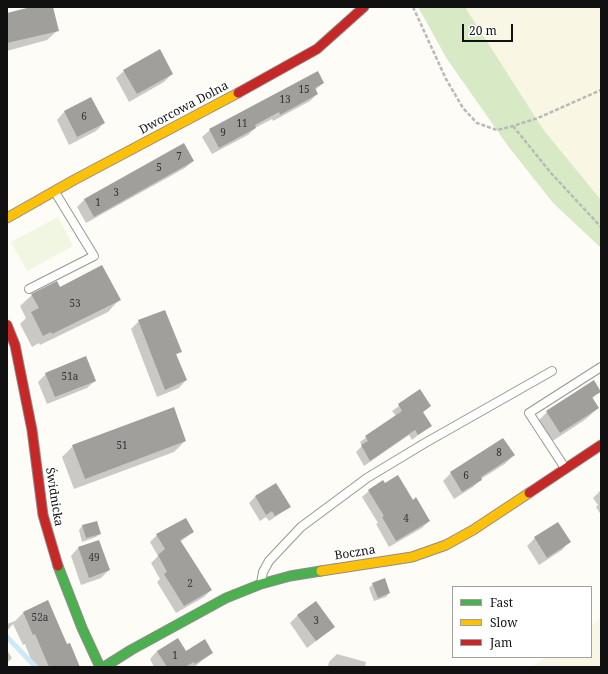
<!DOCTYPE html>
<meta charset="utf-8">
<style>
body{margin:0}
#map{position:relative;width:608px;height:674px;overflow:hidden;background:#fdfcf7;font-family:"Noto Serif",serif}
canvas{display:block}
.frame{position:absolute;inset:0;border:8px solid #111;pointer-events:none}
.legend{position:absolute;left:452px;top:586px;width:140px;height:72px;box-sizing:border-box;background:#fff;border:1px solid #a0a0a0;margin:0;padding:5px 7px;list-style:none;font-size:12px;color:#111}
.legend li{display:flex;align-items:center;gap:8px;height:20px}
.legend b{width:20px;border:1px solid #a0a0a0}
.scale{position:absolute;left:462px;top:24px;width:51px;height:18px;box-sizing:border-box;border:2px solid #111;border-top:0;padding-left:5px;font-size:12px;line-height:14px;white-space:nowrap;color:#111;-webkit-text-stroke:3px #fff;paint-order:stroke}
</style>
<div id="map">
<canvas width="608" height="674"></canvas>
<div class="frame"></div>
<ul class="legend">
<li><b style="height:5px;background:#4caf50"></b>Fast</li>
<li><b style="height:5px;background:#ffc107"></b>Slow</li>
<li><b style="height:5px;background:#c62828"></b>Jam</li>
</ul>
<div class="scale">20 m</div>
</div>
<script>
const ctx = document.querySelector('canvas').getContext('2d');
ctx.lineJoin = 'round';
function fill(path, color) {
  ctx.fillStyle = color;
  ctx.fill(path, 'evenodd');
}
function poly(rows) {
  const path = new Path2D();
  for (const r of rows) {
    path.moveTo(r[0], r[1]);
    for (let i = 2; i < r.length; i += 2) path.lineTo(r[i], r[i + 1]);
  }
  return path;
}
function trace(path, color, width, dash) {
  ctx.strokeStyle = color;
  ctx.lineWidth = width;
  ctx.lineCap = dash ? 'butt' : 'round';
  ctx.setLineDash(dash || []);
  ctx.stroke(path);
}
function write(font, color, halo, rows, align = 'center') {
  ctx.font = font + ' "Noto Serif",serif';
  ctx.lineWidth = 4;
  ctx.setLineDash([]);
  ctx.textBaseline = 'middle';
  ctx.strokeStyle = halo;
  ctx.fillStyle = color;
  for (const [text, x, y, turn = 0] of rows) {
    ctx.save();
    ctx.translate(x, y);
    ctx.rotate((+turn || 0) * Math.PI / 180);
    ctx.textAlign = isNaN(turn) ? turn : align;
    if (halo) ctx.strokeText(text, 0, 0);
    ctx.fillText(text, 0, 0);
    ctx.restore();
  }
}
fill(poly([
 [465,7,601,7,601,200,543,129],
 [601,618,601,667,532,667,546,657,591,657,591,625]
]), '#f9f7e4');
fill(poly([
 [418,7,465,7,543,129,601,200,601,248,553,203,508,146,447,59]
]), '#d8eac5');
fill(poly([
 [58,217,73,246,27,271,11,242]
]), '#f0f6e1');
fill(poly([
 [35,7,52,7,58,30,47,40,7,51,7,14],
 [124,71,172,74,164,82,129,102,116,78],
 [323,83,315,90,317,94,310,101,273,121,272,119,255,128,248,135,212,154,202,137,210,130],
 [91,99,104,123,96,131,69,145,57,120,64,112],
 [193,161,185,168,86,223,77,207,85,199],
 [32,295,119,300,108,312,40,345,39,343,32,347,20,324,26,318,20,306],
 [139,321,180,351,175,356,186,380,179,388,157,397,131,329],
 [46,374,95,381,87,388,47,404,38,382],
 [420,391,430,406,422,413,431,425,412,440,409,435,364,466,356,452,362,446,360,442,396,416,392,411],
 [600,391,592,399,598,408,586,419,548,444,535,424,547,412],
 [503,439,514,455,506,463,481,479,473,487,454,499,443,481,451,473],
 [185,441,174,452,74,489,62,457,73,446],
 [276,484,290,507,269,521,266,517,260,521,249,503,255,497],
 [601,490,601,515,596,507,598,505,593,498],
 [369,491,412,501,429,521,422,528,389,547,376,524,378,523,362,497],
 [557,523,569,542,562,550,539,565,527,546,535,538],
 [82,526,100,534,96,537,82,542,79,530],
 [193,532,180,542,211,590,204,597,176,613,157,582,160,579,151,563,158,556,150,542,157,535],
 [78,548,109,570,101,578,81,585,71,556],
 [373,584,389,593,386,597,374,601,369,588],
 [48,601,67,646,79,667,34,667,25,644,23,645,13,624,7,631,7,624,15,621,23,613],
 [298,615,334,627,307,648,290,623],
 [7,650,12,658,7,663],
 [157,651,212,653,194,667,154,667,150,659],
 [337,654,366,662,365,667,328,667,329,662]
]), '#0003');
trace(poly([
 [7,637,36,667]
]), '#cde8f7', 5);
fill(poly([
 [31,7,53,7,59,31,7,43,7,13],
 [160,49,173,74,137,94,123,70],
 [318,71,324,83,315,88,318,94,280,115,279,112,255,125,256,128,219,148,209,129],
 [91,97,105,123,77,137,64,111],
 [184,143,194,161,94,217,84,199],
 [102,265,121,300,52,334,51,332,43,336,31,312,39,308,31,294,57,281,60,287],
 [165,310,182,352,176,354,187,380,165,390,138,320],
 [86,356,96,381,55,397,45,373],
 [594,380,601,392,592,397,599,408,560,433,546,411],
 [420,389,431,406,423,412,432,426,418,435,415,430,370,461,361,445,368,441,365,436,402,411,398,404],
 [174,407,186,441,85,479,72,445],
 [503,438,515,455,481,477,482,480,462,492,450,472],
 [398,475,413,500,416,497,430,521,396,541,382,517,384,516,368,490,383,480,385,483],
 [276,483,291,507,275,516,272,511,266,515,255,496],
 [186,518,194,532,180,540,212,590,184,606,164,574,167,572,158,555,165,549,156,534],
 [97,521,101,534,86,538,82,525],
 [558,522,571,542,547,558,534,537],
 [99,540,110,570,89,578,78,547],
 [385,578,390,593,378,598,372,583],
 [48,600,67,644,70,643,80,667,49,667,35,634,33,635,23,612],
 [316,601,335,627,316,641,297,615],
 [178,638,186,651,205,639,213,653,195,664,194,662,185,667,167,667,157,651]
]), '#a19f9c');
const lane = poly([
 [29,289,94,256,55,192],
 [565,468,529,413,601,367],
 [261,583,263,572,269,561,301,527,367,478,425,443,552,371]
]);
const fast = poly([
 [58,566,82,628,100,667],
 [104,667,131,650,226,598,261,584,290,576,321,571]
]);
const slow = poly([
 [7,218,74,180,238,93],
 [321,571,412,557,446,545,473,530,529,493]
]);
const jam = poly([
 [238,93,317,49,364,7],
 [7,325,15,345,32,430,43,515,58,566],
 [529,493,601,445]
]);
trace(lane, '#979795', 10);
trace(fast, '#8e8d8b', 11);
trace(slow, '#8e8d8b', 11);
trace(jam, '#8e8d8b', 11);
trace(poly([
 [413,7,446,79,463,108,477,123,497,130,513,126,538,118,601,90],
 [513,126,551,173,601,227]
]), '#b9b9b8', 2.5, [4, 2]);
trace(lane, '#fffffe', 8);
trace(fast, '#4caf50', 9);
trace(slow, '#ffc107', 9);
trace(jam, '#c62828', 9);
write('10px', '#353434', null, [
 ["15",304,90],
 ["13",285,100],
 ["6",84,117],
 ["11",242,124],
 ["9",223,133],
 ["7",179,157],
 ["5",159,168],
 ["3",116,193],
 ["1",98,203],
 ["53",75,304],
 ["51a",70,377],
 ["51",122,446],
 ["8",499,453],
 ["6",466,476],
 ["4",406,519],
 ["49",94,558],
 ["2",190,584],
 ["52a",40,618],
 ["3",316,621],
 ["1",175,656]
]);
write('12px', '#111', '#fff', [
 ["Dworcowa Dolna",184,108,-28],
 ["Świdnicka",54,497,81],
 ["Boczna",355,553,-9]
]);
</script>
